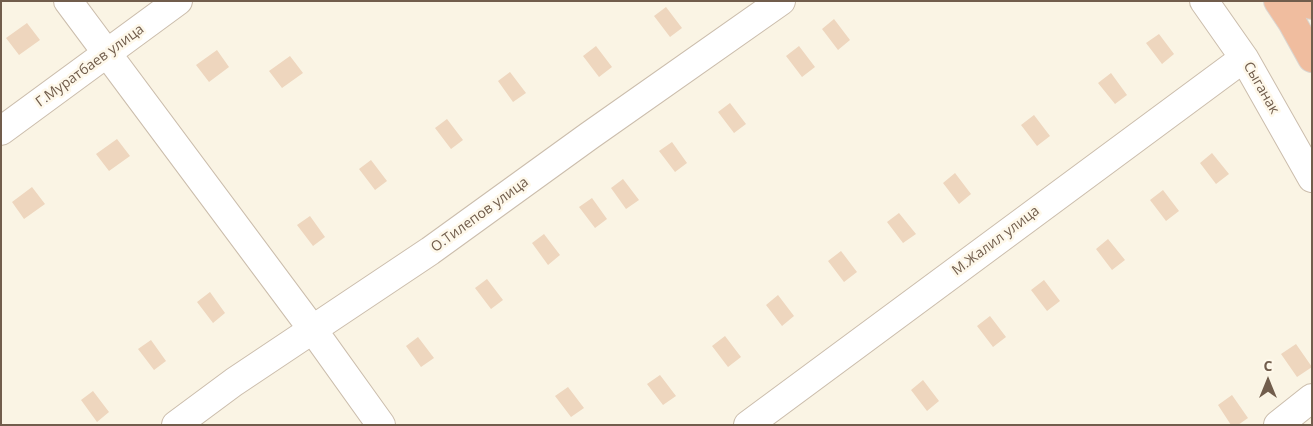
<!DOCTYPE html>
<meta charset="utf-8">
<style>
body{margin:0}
#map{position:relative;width:1313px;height:426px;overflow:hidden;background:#faf4e4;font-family:"Open Sans",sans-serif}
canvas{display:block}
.frame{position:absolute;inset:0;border:2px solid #715d4c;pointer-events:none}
.north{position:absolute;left:1243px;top:356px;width:50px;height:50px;-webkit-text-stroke:4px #fef8ea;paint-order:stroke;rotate:0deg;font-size:14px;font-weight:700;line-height:20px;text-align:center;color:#715d4c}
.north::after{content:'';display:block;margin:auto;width:18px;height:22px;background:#715d4c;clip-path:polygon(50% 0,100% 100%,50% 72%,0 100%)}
</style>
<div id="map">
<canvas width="1313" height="426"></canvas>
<div class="frame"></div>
<div class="north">С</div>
</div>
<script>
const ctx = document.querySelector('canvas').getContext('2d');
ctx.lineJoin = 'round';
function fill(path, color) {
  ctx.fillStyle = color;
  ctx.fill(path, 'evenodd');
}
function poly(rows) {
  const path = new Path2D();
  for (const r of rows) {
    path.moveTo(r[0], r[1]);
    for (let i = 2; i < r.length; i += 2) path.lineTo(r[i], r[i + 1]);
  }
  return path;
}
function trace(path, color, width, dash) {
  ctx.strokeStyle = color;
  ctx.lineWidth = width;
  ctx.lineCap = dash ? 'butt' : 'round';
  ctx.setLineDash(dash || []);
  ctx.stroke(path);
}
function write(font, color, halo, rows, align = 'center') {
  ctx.font = font + ' "Open Sans",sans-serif';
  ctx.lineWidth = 5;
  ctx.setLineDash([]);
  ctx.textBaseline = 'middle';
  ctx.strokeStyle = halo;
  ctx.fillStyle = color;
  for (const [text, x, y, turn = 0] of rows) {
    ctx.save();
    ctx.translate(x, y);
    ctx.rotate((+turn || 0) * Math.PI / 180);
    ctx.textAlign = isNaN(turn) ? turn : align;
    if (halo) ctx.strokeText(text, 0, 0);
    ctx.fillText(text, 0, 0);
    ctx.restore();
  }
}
fill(poly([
 [666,7,682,28,670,37,654,16],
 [834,19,850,40,838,50,822,29],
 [27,23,40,40,19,55,6,38],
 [1159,34,1174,54,1162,64,1146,43],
 [596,46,612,67,599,77,583,56],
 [799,46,815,67,802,77,786,56],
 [217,50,229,67,209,82,196,65],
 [290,56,303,73,282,88,269,71],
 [510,72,526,93,513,102,498,81],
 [1111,73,1127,95,1115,104,1098,83],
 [730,103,746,124,734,133,718,112],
 [1034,115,1050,136,1037,146,1021,125],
 [447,119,463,140,451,149,435,128],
 [117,139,130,156,109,171,96,154],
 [672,142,687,163,675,172,659,151],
 [1212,153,1229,174,1216,184,1200,163],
 [371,160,387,181,375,190,359,169],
 [955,173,971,194,959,204,943,183],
 [623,179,639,200,626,209,611,188],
 [32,187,45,204,24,219,12,202],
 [1163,190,1179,211,1166,221,1150,200],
 [592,198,607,219,595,228,579,207],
 [899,213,916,234,903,243,887,222],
 [310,216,325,237,313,246,297,225],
 [544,234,560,255,548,265,532,243],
 [1108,239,1125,260,1112,270,1096,249],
 [841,251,857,272,844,282,828,261],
 [487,279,503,300,491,309,475,288],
 [1044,280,1060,301,1047,311,1031,290],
 [210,292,225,313,213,323,197,302],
 [778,295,794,316,782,326,766,305],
 [990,316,1006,337,993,347,977,326],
 [725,336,741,357,728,367,712,346],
 [418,337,434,358,421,367,406,346],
 [151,340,166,361,154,370,138,349],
 [1296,344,1312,367,1297,377,1281,354],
 [660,375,676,396,663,405,647,384],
 [923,380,939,401,927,411,911,390],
 [568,387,584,408,571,417,555,396],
 [93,391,109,412,97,422,81,400],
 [1232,395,1248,418,1238,425,1231,425,1218,405]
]), '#eed6be');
const minor = poly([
 [68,1,313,330,381,425],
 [1204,1,1244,58,1312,178],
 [1,131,178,1],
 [176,425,234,382,430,251,589,136,781,1],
 [748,425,1244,58],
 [1278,425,1312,398]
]);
const highway = poly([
 [1278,1,1292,22,1312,58],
 [1309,1,1312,5]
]);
trace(minor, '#cbbdac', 30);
trace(highway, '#dad5d0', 30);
trace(minor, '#fff', 28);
trace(highway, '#f0bd9f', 28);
write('14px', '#715d4c', '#fef8ea', [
 ["Г.Муратбаев улица",90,66,-36],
 ["Сыганак",1261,88,60],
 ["О.Тилепов улица",480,215,-36],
 ["М.Жалил улица",996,241,-37]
]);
</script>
